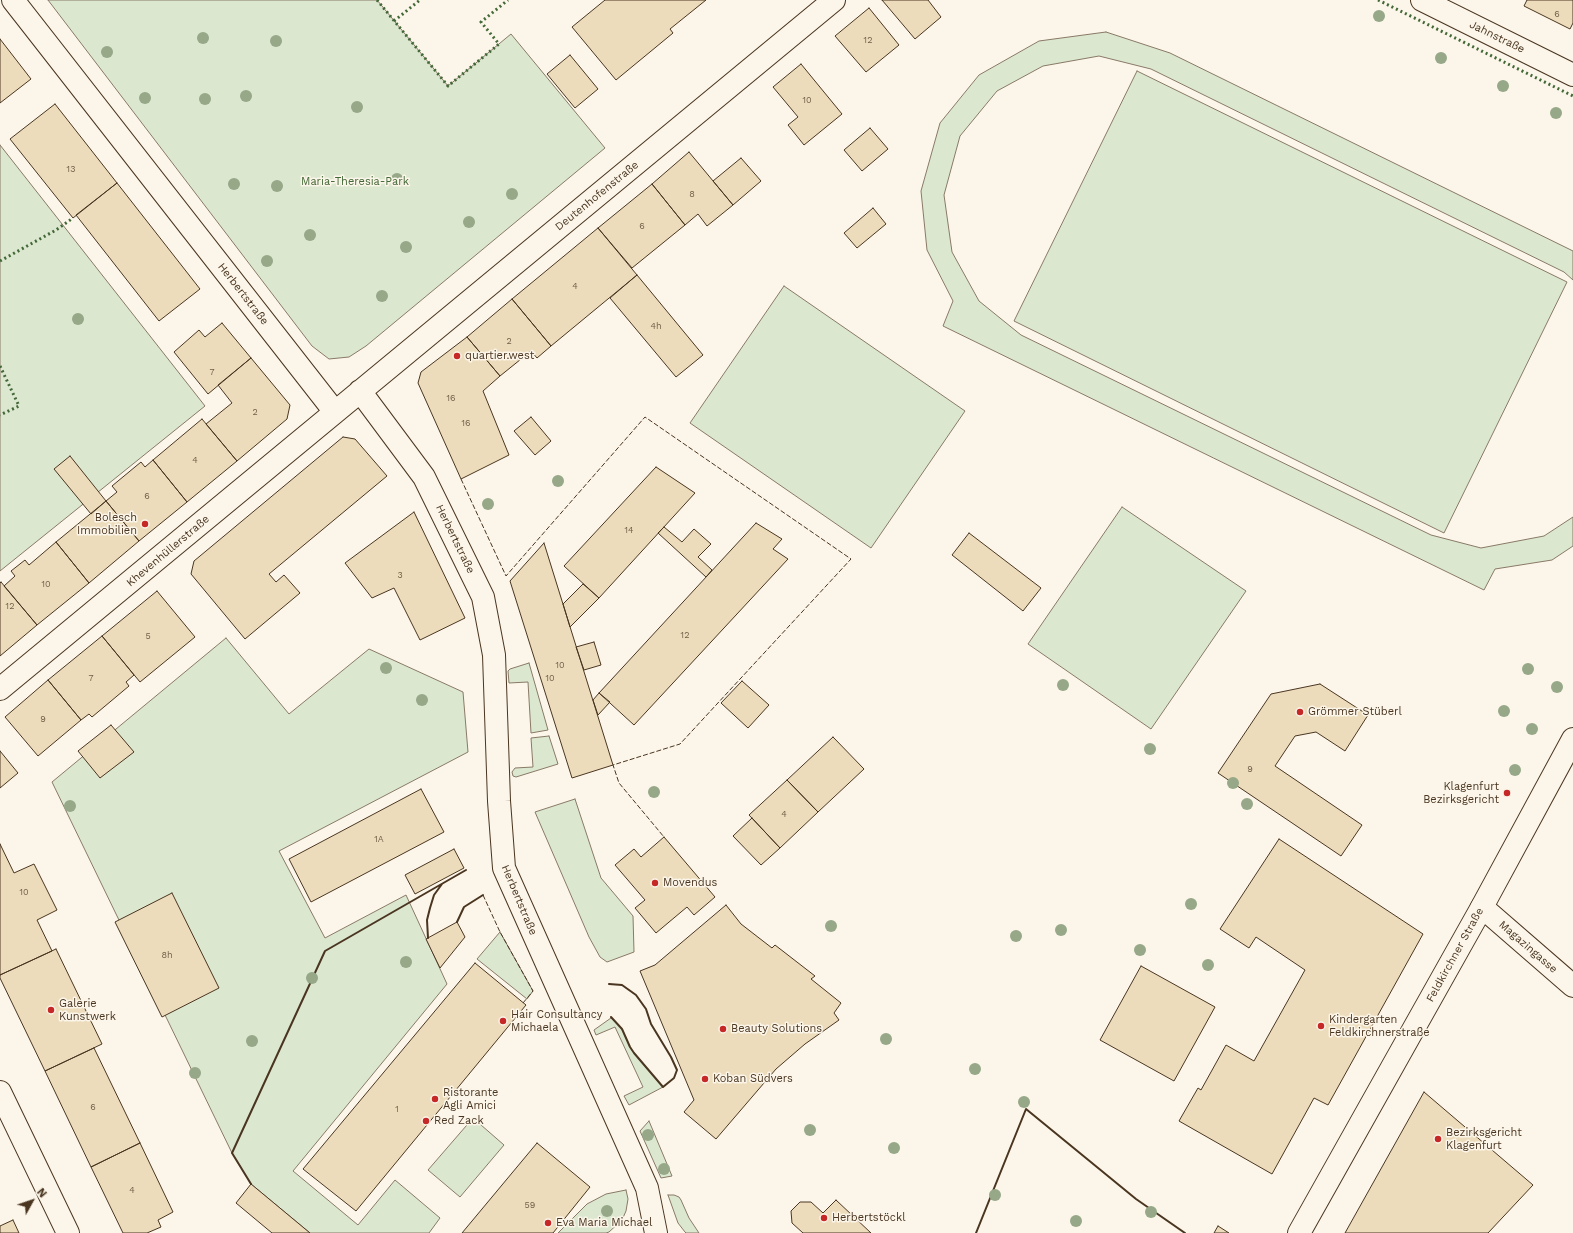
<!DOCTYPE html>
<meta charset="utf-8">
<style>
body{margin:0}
#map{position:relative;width:1573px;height:1233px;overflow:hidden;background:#fbf6e9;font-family:"Work Sans",sans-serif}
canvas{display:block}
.north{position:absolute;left:12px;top:1181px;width:40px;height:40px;-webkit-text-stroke:3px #fbf6e9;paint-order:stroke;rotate:50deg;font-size:11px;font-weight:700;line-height:16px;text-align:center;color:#4a3520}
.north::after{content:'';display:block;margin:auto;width:14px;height:18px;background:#4a3520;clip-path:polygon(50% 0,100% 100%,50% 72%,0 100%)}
</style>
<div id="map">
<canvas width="1573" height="1233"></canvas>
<div class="north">N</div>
</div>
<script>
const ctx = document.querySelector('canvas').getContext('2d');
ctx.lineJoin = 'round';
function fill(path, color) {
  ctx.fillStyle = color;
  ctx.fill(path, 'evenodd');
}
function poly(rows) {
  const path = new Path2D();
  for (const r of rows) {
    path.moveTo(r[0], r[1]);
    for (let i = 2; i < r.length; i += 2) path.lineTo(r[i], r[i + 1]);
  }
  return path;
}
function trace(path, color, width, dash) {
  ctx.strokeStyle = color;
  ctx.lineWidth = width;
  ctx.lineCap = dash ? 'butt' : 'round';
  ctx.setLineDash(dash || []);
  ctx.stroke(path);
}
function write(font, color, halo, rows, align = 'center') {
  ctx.font = font + ' "Work Sans",sans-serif';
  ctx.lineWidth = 3;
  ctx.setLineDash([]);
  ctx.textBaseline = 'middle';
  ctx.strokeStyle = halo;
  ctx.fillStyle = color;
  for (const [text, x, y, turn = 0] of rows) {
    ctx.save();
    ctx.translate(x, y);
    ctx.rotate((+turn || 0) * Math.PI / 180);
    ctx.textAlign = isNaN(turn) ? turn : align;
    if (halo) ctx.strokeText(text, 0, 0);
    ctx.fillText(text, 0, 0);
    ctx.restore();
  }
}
const green = poly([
 [48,0,377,0,448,86,511,34,605,148,366,346,349,357,329,359,312,346,48,0],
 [1106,32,1170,53,1573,251,1573,280,1564,272,1151,69,1099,56,1043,66,997,91,960,136,944,195,952,252,979,301,1021,335,1431,535,1481,548,1544,536,1573,517,1573,546,1552,560,1495,569,1484,590,943,326,953,301,927,250,921,191,940,123,979,75,1039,41,1106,32],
 [1137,71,1567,282,1444,533,1014,321,1137,71],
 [0,145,205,406,0,571,0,145],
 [784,286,965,411,871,548,690,423,784,286],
 [1122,507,1246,591,1151,729,1028,644,1122,507],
 [226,638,289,714,369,649,463,692,468,752,279,851,325,938,406,895,447,984,293,1171,358,1225,395,1180,440,1218,429,1233,310,1233,251,1184,232,1153,52,782,226,638],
 [529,663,548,730,531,733,528,682,509,683,508,671,510,669,529,663],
 [549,736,558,764,516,777,513,776,512,772,515,768,533,767,531,738,549,736],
 [575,799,601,878,633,916,634,952,607,962,600,957,589,937,535,812,575,799],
 [500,932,533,991,527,999,477,959,500,932],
 [611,1018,622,1029,630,1047,634,1053,663,1087,629,1105,624,1096,643,1087,615,1027,596,1035,594,1030,611,1018],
 [473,1118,504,1145,460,1197,428,1170,473,1118],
 [649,1121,672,1176,661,1178,640,1131,649,1121],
 [626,1190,628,1199,626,1211,622,1220,609,1232,606,1233,558,1233,587,1204,606,1194,626,1190],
 [668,1195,674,1195,679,1197,681,1200,689,1218,699,1233,686,1233,685,1232,678,1223,668,1195]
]);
fill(green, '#dce7d0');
trace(green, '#887966', 1);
const building = poly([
 [605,0,706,0,670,29,673,33,616,80,572,27,605,0],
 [882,0,928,0,941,17,915,39,882,0],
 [1527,0,1573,0,1573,23,1570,29,1524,6,1527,0],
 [869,8,899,45,866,72,835,36,869,8],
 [0,39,31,79,0,103,0,39],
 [570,55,598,89,575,108,547,74,570,55],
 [801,64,842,114,804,145,788,125,798,117,773,87,801,64],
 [55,104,117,183,73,218,10,139,55,104],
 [870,128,888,149,862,171,844,150,870,128],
 [689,152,733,205,707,226,698,214,685,225,652,184,689,152],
 [741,158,761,181,733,205,713,181,741,158],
 [117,183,200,289,159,321,76,215,117,183],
 [652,184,685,225,632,268,598,228,652,184],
 [873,208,886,224,857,248,844,233,873,208],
 [598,228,637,275,551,346,512,299,598,228],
 [637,275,703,355,676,377,610,298,637,275],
 [512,299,551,346,537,358,531,351,500,376,467,337,512,299],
 [222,323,251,358,208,394,174,352,199,330,205,337,222,323],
 [467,337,500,376,483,391,509,455,461,479,418,383,421,372,467,337],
 [251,358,290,405,287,419,237,461,206,424,232,403,218,385,251,358],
 [531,417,551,441,535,455,514,431,531,417],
 [202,419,237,461,187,502,153,460,202,419],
 [343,437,355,439,387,476,269,574,276,582,284,575,300,593,245,639,191,574,194,561,343,437],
 [70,456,106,501,91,514,54,469,70,456],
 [153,460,187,502,139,541,106,501,117,492,112,486,141,462,145,467,153,460],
 [656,467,695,493,599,598,564,566,656,467],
 [106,501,139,541,89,583,56,542,106,501],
 [414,512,465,618,420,640,394,588,372,598,345,563,414,512],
 [756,523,782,539,773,549,788,559,634,725,599,693,756,523],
 [664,527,682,542,694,529,711,544,698,557,712,570,706,577,658,533,664,527],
 [969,533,1041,588,1023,611,952,555,969,533],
 [56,542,89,583,37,625,4,586,15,576,11,571,25,560,29,565,56,542],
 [544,543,613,765,572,778,510,581,544,543],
 [1,582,37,625,0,656,0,583,1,582],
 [583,584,599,598,570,627,563,604,583,584],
 [157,591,195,637,140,682,102,636,157,591],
 [102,636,134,675,126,682,129,686,92,717,89,714,81,720,48,680,102,636],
 [594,642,601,665,584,670,576,647,594,642],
 [48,680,81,720,38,756,5,717,48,680],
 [742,681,769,705,748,728,721,703,742,681],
 [1320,684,1368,715,1345,751,1316,732,1295,736,1275,766,1362,825,1341,856,1218,773,1271,694,1320,684],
 [599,693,610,702,598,715,593,700,599,693],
 [111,725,134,752,100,778,78,751,111,725],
 [833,737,864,769,818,812,787,780,833,737],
 [0,751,18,773,0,788,0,751],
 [787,780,818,812,780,848,749,815,787,780],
 [421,789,444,832,311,902,289,859,421,789],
 [752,818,780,848,761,865,733,836,752,818],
 [664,837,715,897,694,915,687,907,656,933,635,908,645,900,615,865,634,849,641,857,664,837],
 [1279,839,1423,934,1328,1105,1314,1098,1272,1174,1179,1121,1198,1088,1201,1090,1226,1045,1254,1061,1305,970,1256,937,1249,948,1220,929,1279,839],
 [0,844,14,873,34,864,57,910,37,920,52,951,0,975,0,844],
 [454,849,464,868,415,894,405,875,454,849],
 [172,893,219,988,162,1017,115,922,172,893],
 [726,905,741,924,772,948,775,945,815,976,811,979,841,1003,834,1013,839,1020,805,1044,776,1069,716,1139,684,1112,694,1100,640,971,655,965,726,905],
 [457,922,465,937,440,968,426,939,457,922],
 [56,949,102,1044,45,1071,0,978,0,975,56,949],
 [475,963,526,1005,356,1211,303,1169,475,963],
 [1141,966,1215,1007,1174,1081,1100,1040,1141,966],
 [94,1048,140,1143,91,1167,45,1071,94,1048],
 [1424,1092,1533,1185,1488,1233,1345,1233,1424,1092],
 [140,1143,173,1212,158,1220,161,1227,147,1233,123,1233,91,1167,140,1143],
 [537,1143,590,1187,553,1233,462,1233,537,1143],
 [251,1184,310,1233,272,1233,236,1203,251,1184],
 [836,1200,871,1233,803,1233,792,1223,791,1211,800,1202,811,1202,823,1213,836,1200],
 [13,1220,19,1233,0,1233,0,1226,13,1220],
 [1218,1226,1229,1233,1214,1233,1218,1226]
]);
fill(building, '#ecdcbc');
trace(building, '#4a3520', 1);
const street = poly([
 [13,0,335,412],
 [1422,0,1573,75],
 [360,391,424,477,483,597,494,655,499,801,504,868,647,1188,656,1233],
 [0,689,834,0],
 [1482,907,1573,986],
 [0,1092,68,1233]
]);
const primary = poly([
 [1299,1233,1482,907,1573,739]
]);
trace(street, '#4a3520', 24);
trace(primary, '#4a3520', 24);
trace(street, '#fbf6e9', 22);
trace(primary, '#fbf6e9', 22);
trace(poly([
 [377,0,448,86,499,44,481,22,508,0],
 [1378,0,1573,96],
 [394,21,420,0],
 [0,261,56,230,73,218],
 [0,366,19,406,0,415]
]), '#436837', 3, [2, 3]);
trace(poly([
 [461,479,506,576,645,417,851,559,680,744,613,765,619,783,664,837],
 [483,895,500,932,533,991,523,1003]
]), '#4a3520', 1, [5, 2]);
trace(poly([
 [457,922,464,907,483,895],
 [428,938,427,920,430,908,434,895,442,884],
 [609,984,622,985,636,995,646,1009,651,1024,671,1057,677,1070,674,1078,663,1087,634,1053,630,1047,622,1029,611,1017],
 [251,1184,232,1153,325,951,466,870],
 [976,1233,1026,1109,1136,1199,1185,1233]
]), '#4a3520', 2);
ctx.fillStyle = '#96a887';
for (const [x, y] of [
 [1379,16],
 [203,38],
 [276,41],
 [107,52],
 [1441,58],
 [1503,86],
 [246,96],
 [145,98],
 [205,99],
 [357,107],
 [1556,113],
 [397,179],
 [234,184],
 [277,186],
 [512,194],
 [469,222],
 [310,235],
 [406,247],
 [267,261],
 [382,296],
 [78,319],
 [558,481],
 [488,504],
 [386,668],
 [1528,669],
 [1063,685],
 [1557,687],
 [422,700],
 [1504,711],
 [1532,729],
 [1150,749],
 [1515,770],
 [1233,783],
 [654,792],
 [1247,804],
 [70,806],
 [1191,904],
 [831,926],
 [1061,930],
 [1016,936],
 [1140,950],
 [406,962],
 [1208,965],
 [312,978],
 [886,1039],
 [252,1041],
 [975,1069],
 [195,1073],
 [1024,1102],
 [810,1130],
 [648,1135],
 [894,1148],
 [664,1169],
 [995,1195],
 [607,1211],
 [1151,1212],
 [1076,1221]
]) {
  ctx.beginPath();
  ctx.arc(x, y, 6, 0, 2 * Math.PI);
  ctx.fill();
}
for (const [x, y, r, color] of [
 [457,356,4,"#c62828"],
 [145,524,4,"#c62828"],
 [1300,712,4,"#c62828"],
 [1507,793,4,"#c62828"],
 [655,883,4,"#c62828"],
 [51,1010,4,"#c62828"],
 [503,1021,4,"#c62828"],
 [1321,1026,4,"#c62828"],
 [723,1029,4,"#c62828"],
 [705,1079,4,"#c62828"],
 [435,1099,4,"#c62828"],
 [426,1121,4,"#c62828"],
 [1438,1139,4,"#c62828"],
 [824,1218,4,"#c62828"],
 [548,1223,4,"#c62828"]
]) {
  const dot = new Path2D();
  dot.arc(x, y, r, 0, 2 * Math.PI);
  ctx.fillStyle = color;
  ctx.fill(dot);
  trace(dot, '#fbf6e9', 1.5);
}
write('9px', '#725f47', null, [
 ["6",1557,14],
 ["12",868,40],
 ["10",807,100],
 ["13",71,169],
 ["8",692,194],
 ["6",642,226],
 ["4",575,286],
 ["4h",656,326],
 ["2",509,341],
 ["7",212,372],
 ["16",451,398],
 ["2",255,412],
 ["16",466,423],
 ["4",195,460],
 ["6",147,496],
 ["14",629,530],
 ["3",400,575],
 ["10",46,584],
 ["12",10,606],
 ["12",685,635],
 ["5",148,636],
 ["10",560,665],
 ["7",91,678],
 ["10",550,678],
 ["9",43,719],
 ["9",1250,769],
 ["4",784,814],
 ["1A",379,839],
 ["10",24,892],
 ["8h",167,955],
 ["6",93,1107],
 ["1",397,1109],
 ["4",132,1190],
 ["59",530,1205]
]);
write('11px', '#4a3520', '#fbf6e9', [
 ["Jahnstraße",1497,37,26],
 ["Deutenhofenstraße",597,196,-39],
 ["Herbertstraße",243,294,52],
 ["Herbertstraße",455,539,64],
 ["Khevenhüllerstraße",168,551,-40],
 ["Herbertstraße",519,900,67],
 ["Magazingasse",1528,947,41],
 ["Feldkirchner Straße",1455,955,-61]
]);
write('11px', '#436837', '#fbf6e9', [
 ["Maria-Theresia-Park",355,182]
]);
write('11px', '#4a3520', '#fbf6e9', [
 ["quartier.west",465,356],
 ["Bolesch",137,518,"right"],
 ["Immobilien",137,531,"right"],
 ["Grömmer Stüberl",1308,712],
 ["Klagenfurt",1499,787,"right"],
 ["Bezirksgericht",1499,800,"right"],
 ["Movendus",663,883],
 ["Galerie",59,1004],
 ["Kunstwerk",59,1017],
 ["Hair Consultancy",511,1015],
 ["Michaela",511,1028],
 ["Kindergarten",1329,1020],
 ["Feldkirchnerstraße",1329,1033],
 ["Beauty Solutions",731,1029],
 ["Koban Südvers",713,1079],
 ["Ristorante",443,1093],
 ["Agli Amici",443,1106],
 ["Red Zack",434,1121],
 ["Bezirksgericht",1446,1133],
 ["Klagenfurt",1446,1146],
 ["Herbertstöckl",832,1218],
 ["Eva Maria Michael",556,1223]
], 'left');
</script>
